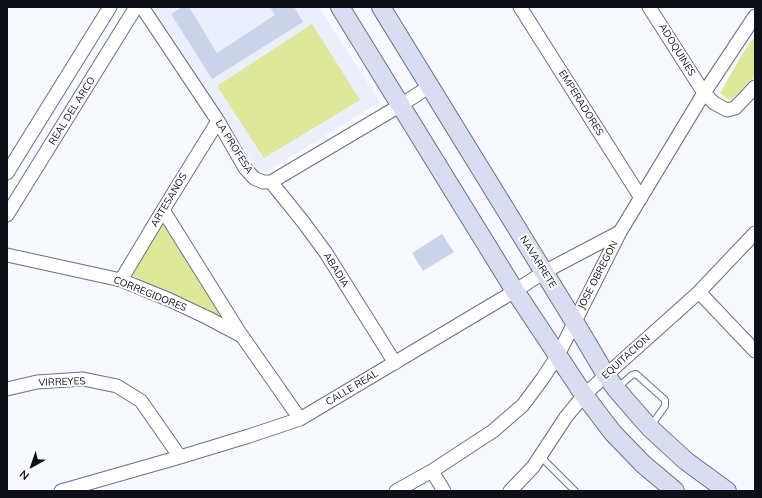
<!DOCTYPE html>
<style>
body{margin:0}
#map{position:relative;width:762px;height:498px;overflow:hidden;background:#f7f9fe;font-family:Mulish,sans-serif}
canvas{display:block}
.frame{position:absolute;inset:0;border:8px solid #0e1018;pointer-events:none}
.north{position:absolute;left:12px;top:446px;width:40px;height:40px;-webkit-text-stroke:3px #fff;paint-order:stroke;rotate:220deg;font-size:11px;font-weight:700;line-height:16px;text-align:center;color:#0e1018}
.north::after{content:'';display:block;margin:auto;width:14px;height:18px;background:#0e1018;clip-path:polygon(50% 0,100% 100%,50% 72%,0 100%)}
</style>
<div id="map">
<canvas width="762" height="498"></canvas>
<div class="frame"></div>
<div class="north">N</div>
</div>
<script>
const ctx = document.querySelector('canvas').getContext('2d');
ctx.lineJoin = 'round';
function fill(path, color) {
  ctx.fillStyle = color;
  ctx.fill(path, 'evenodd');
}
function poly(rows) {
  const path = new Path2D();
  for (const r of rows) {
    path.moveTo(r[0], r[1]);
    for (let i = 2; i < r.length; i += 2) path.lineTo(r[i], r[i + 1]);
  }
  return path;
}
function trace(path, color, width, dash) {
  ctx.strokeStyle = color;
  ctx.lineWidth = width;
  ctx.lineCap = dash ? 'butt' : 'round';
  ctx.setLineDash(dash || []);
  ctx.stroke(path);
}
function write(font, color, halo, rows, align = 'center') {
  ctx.font = font + ' Mulish,sans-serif';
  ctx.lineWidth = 4;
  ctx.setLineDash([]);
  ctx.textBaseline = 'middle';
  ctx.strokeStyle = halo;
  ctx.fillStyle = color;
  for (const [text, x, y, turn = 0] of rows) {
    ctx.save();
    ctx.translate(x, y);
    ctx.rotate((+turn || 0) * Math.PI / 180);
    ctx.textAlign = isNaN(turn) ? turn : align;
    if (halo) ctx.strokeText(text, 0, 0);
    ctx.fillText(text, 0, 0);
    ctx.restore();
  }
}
fill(poly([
 [152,7,319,7,380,102,261,175]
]), '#ebeffb');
fill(poly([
 [312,24,360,100,264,158,217,86],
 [755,36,755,76,732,99,729,100,720,93,744,51],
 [163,219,226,320,129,274]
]), '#dfe799');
fill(poly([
 [182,7,189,7,217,53,275,15,270,7,294,7,303,22,212,79,171,14],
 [442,234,454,252,423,271,412,253]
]), '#cbd3ea');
const service = poly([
 [617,388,632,375,636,374,665,400,665,406,651,426],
 [540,456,575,491]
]);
const minor = poly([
 [142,7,218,121,245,168,254,178,263,182,271,182,401,105,430,86],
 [520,7,641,198],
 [649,7,704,93,714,103,727,110,735,108,755,87],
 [7,173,110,7],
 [271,182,304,223,326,253,395,363],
 [163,210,241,335],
 [7,215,136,7],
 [7,255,121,280,170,300,208,318,242,336,300,419],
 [121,280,163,210,218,121],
 [699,292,755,351],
 [7,389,37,382,83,379,117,386,141,401,180,457],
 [432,471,444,491],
 [61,491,180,457,249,436,300,419,515,291,544,272,620,232],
 [396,491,432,471,493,431,523,405,543,378,558,355,620,232,704,93,755,16],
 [510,491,533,467,566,417,584,395,699,292,755,233]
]);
const secondary = poly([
 [340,7,515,291,584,395,613,433,643,464,675,491],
 [381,7,574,321,606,375,616,389,650,428,686,461,727,491]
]);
trace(service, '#697085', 8);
trace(minor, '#697085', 15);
trace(secondary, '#697085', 20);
trace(service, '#fff', 6);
trace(minor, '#fff', 13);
trace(secondary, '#d8ddf1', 18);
write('10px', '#0e1018', '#fff', [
 ["ADOQUINES",677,50,58],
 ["EMPERADORES",581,103,58],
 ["REAL DEL ARCO",72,111,-58],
 ["LA PROFESA",234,147,58],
 ["ARTESANOS",169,200,-59],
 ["NAVARRETE",538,262,58],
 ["ABADIA",336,270,58],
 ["JOSE OBREGON",598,275,-63],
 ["CORREGIDORES",150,294,22],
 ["EQUITACION",626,357,-42],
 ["VIRREYES",62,382,-2],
 ["CALLE REAL",352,388,-31]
]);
</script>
